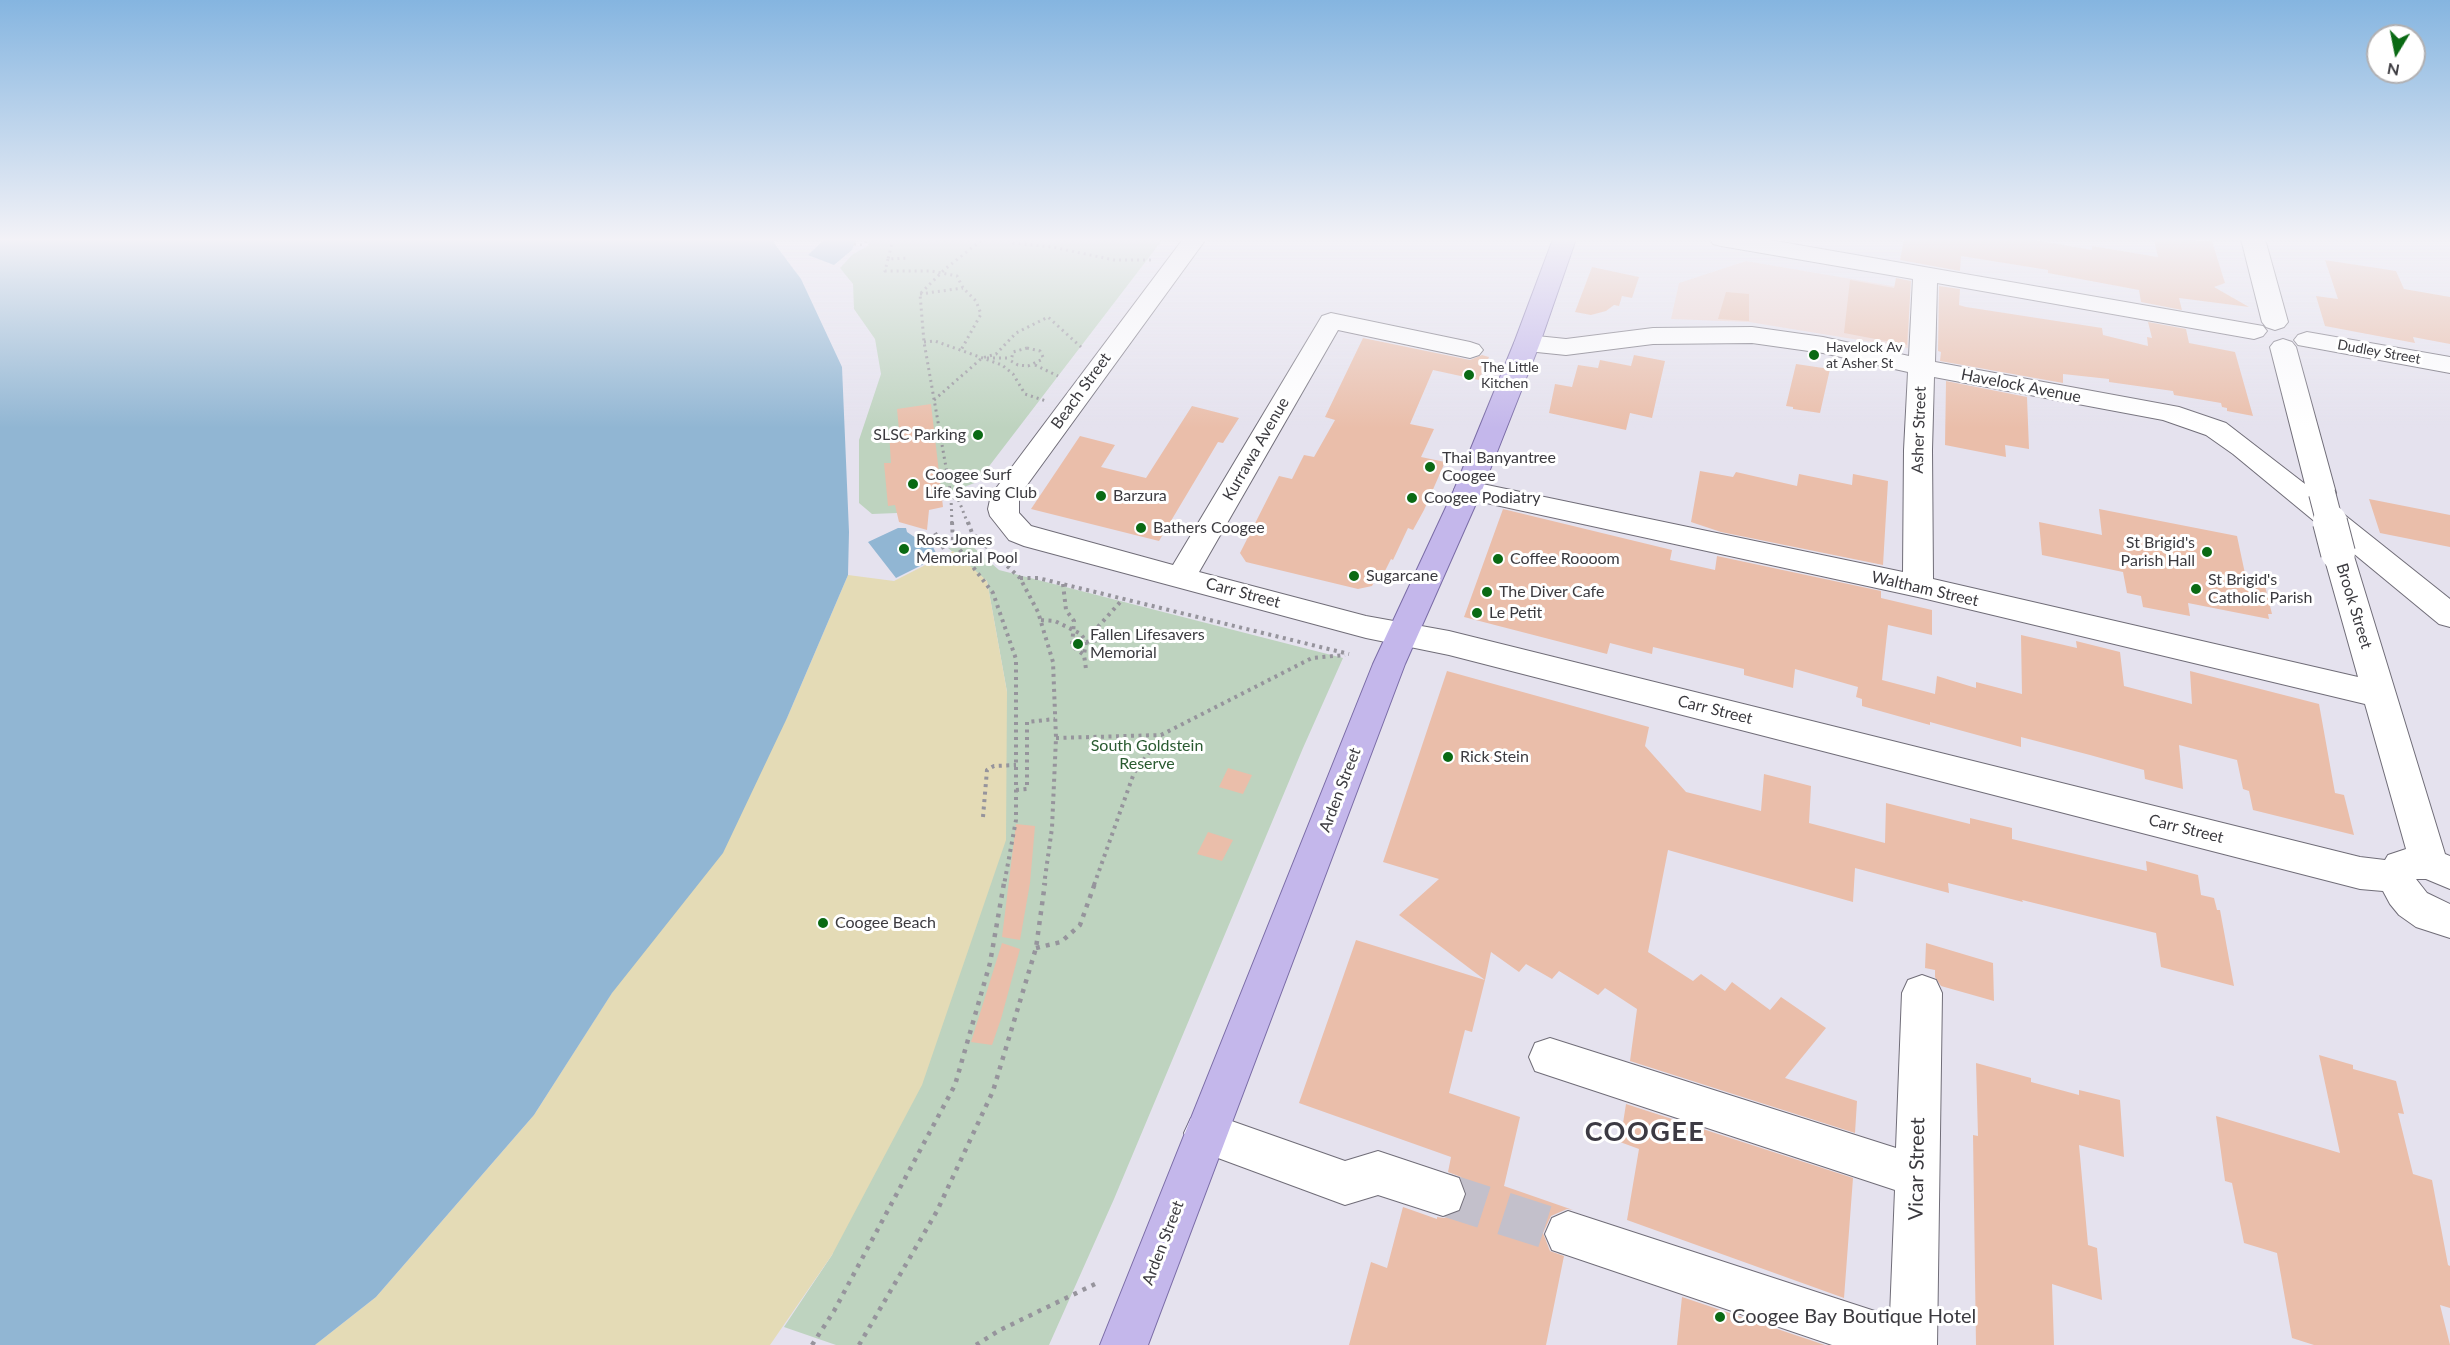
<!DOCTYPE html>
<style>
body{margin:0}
#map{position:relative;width:2450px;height:1345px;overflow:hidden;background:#e5e2ee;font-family:Lato,sans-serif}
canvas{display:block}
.north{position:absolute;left:2366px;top:24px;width:60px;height:60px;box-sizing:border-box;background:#fff;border:2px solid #b1b0b2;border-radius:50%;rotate:190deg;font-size:16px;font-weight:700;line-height:24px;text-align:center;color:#3b3a3f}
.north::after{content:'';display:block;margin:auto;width:21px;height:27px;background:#0a6a14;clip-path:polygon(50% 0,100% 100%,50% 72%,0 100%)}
</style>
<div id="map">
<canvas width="2450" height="1345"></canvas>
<div class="north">N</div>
</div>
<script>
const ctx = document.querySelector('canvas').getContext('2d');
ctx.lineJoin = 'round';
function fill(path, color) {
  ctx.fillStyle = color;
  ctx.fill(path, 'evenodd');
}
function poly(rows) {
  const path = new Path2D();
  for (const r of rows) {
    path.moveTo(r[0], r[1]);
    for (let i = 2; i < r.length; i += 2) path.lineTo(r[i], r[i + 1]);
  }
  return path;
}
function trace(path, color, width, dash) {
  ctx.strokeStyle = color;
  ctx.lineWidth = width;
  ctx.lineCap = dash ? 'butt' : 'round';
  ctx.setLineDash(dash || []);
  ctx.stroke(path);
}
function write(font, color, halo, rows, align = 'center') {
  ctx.font = font + ' Lato,sans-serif';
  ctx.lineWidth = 6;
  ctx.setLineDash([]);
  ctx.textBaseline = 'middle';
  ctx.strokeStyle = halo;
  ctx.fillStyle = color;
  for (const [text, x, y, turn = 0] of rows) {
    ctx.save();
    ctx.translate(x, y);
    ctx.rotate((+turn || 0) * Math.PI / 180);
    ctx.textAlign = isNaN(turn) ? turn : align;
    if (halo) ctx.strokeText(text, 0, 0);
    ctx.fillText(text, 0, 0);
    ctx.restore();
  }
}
fill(poly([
 [1746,261,1910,289,1908,348,1749,322,1671,319,1679,283]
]), '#eed4cf');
fill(poly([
 [869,239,1163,239,977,482,897,513,872,514,859,503,859,440,881,374,875,339,854,309,853,284,840,268,853,254,868,246],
 [973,547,999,570,1343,658,1303,748,1114,1199,1049,1345,836,1345,784,1327,832,1255,1007,692,987,581,948,548]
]), '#bed3bf');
fill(poly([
 [953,551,987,581,1007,692,1006,840,922,1085,832,1255,770,1345,315,1345,376,1297,534,1115,787,718,848,575,894,581]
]), '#e4dbb6');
fill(poly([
 [0,239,775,239,774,243,801,279,842,367,849,532,848,575,787,718,723,853,612,993,534,1115,376,1297,315,1345,0,1345],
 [825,239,857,239,852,250,834,265,808,255],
 [898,528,906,528,907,532,925,544,932,545,936,553,940,556,896,578,868,542]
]), '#91b6d3');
fill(poly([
 [1904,239,2029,239,2092,250,2092,246,2158,257,2154,239,2212,241,2225,283,2214,287,2249,307,2179,298,2182,310,2141,302,2139,290,2048,273,2048,270,1961,256,1960,271,1900,260],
 [2325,260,2396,271,2404,289,2450,297,2450,344,2413,337,2415,343,2325,326,2316,296,2338,299],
 [1592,267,1639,277,1632,298,1622,296,1619,306,1614,305,1606,311,1591,315,1575,312],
 [1896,278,1911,281,1907,345,1844,333,1850,280,1894,288],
 [1939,286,1960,289,1959,305,1966,307,2102,328,2103,335,2148,346,2147,337,2152,338,2148,322,2186,329,2189,343,2235,352,2253,416,2227,411,2227,408,2222,407,2221,403,2174,395,2173,391,2109,382,2109,379,2063,374,2063,383,1940,361,1941,352,1938,351],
 [1726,292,1749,294,1749,321,1718,319],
 [1363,338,1470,360,1482,355,1489,357,1479,380,1433,370,1410,424,1434,429,1421,457,1445,462,1424,510,1413,530,1408,528,1393,560,1391,559,1382,577,1377,576,1372,586,1358,589,1246,562,1240,553,1279,476,1292,479,1304,455,1314,457,1335,420,1325,417],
 [1634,355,1665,361,1652,418,1630,413,1626,430,1549,413,1555,384,1572,387,1578,365,1598,368,1600,360,1631,366],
 [1796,364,1830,369,1820,413,1793,409,1793,407,1786,406],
 [1946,381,2027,397,2029,449,2005,445,2006,457,1945,445],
 [931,404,943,507,929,510,927,530,899,522,895,505,888,506,884,463,891,463,889,432,899,430,897,409],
 [1192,406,1239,418,1223,443,1218,442,1159,541,1031,509,1080,436,1115,445,1101,467,1146,478],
 [1700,471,1733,477,1736,472,1797,486,1799,474,1852,485,1853,474,1888,481,1883,565,1721,532,1691,522],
 [2369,499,2450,515,2450,547,2380,533],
 [1503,509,1672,550,1670,560,1715,570,1717,556,1881,591,1881,598,1932,610,1932,635,1888,625,1882,680,1935,694,1937,676,1976,688,1976,682,2022,694,2021,635,2077,648,2076,641,2120,652,2124,686,2192,704,2190,671,2319,704,2335,793,2344,795,2354,835,2253,810,2249,791,2243,789,2237,760,2179,745,2183,789,2145,779,2144,770,2090,755,2021,737,2021,747,1930,722,1930,725,1862,706,1862,699,1856,697,1858,687,1795,669,1793,688,1744,675,1744,669,1653,647,1652,654,1610,643,1607,654,1464,617],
 [2099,509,2237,536,2247,583,2265,586,2272,614,2268,614,2269,619,2188,603,2190,616,2143,607,2141,596,2127,593,2123,572,2042,555,2039,522,2102,535],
 [1447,671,1649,727,1645,746,1686,792,1761,811,1764,774,1811,786,1809,823,1885,843,1886,803,1970,824,1970,818,2012,828,2012,839,2147,871,2146,861,2198,875,2201,895,2214,898,2217,910,2220,910,2234,986,2161,967,2156,933,2022,900,2023,902,1948,883,1949,893,1855,868,1853,902,1668,850,1648,952,1693,981,1701,974,1725,991,1732,982,1770,1010,1781,997,1826,1028,1785,1078,1857,1101,1855,1133,1630,1061,1637,1009,1605,988,1598,995,1559,971,1552,979,1526,964,1519,972,1491,952,1485,980,1399,915,1439,879,1383,862],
 [1228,768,1252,775,1243,794,1219,787],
 [1016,824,1035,826,1030,883,1020,940,1002,937],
 [1208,832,1233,840,1222,861,1197,854],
 [1356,940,1485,980,1472,1032,1465,1030,1449,1093,1520,1117,1504,1186,1573,1210,1567,1209,1551,1216,1543,1233,1550,1251,1564,1256,1546,1345,1349,1345,1371,1262,1387,1268,1403,1207,1437,1219,1437,1217,1444,1218,1460,1212,1467,1195,1461,1177,1448,1172,1451,1157,1299,1103],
 [1002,943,1020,949,1001,1019,992,1045,971,1042],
 [1926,943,1993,963,1994,1001,1941,986,1935,977,1935,970,1925,968],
 [2319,1055,2353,1065,2353,1069,2396,1081,2404,1114,2398,1113,2413,1174,2432,1180,2448,1265,2450,1266,2450,1308,2440,1305,2450,1345,2314,1345,2292,1338,2277,1253,2244,1243,2232,1183,2225,1181,2216,1116,2340,1153],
 [1976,1063,2031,1078,2031,1082,2079,1095,2079,1090,2120,1100,2124,1157,2079,1145,2088,1245,2097,1248,2102,1300,2052,1284,2054,1345,1976,1345,1973,1135,1978,1136],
 [1626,1104,1853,1178,1844,1298,1627,1220,1639,1149,1620,1142],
 [1682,1297,1825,1345,1677,1345]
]), '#eabeaa');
trace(poly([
 [1443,1194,1568,1234]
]), '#c3c0cb', 43, [43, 21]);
const minor = poly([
 [1183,239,1206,239,1019,496,1019,513,1031,526,1173,565,1322,316,1331,313,1470,342,1479,345,1483,350,1479,355,1470,358,1338,330,1199,572,1366,616,1449,631,2360,857,2385,860,2388,855,2406,849,2365,704,1918,597,1468,499,1458,497,1454,490,1458,483,1468,481,1903,572,1904,450,1908,372,1823,353,1752,343,1653,344,1566,355,1527,351,1518,348,1514,343,1518,338,1527,335,1566,339,1653,328,1752,327,1823,337,1909,356,1913,279,1721,246,1713,244,1710,239,1764,239,2263,326,2267,331,2263,336,2254,339,1937,283,1935,362,2179,407,2226,423,2305,484,2270,347,2274,342,2283,339,2292,342,2296,347,2336,493,2332,500,2327,501,2450,599,2450,627,2439,624,2353,553,2445,854,2450,856,2450,889,2426,879,2416,879,2427,893,2450,904,2450,938,2416,927,2399,915,2390,904,2383,891,2360,889,1449,655,1366,638,1024,546,1009,540,990,516,988,509,991,495,1183,239],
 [1934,377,2163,420,2206,435,2233,454,2342,544,2327,546,2323,553,2358,677,1933,579,1932,450,1934,377],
 [2241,239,2265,239,2288,322,2284,327,2275,330,2266,327,2262,322,2241,239],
 [2307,332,2450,357,2450,373,2298,345,2294,340,2298,335,2307,332],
 [1922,975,1936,980,1942,993,1937,1345,1832,1345,1552,1250,1545,1234,1552,1218,1568,1211,1890,1316,1895,1190,1550,1076,1535,1071,1529,1057,1535,1043,1550,1038,1896,1148,1902,993,1908,980,1922,975],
 [1206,1112,1345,1161,1378,1151,1459,1178,1465,1194,1459,1210,1443,1216,1378,1195,1345,1205,1191,1148,1184,1133,1191,1118,1206,1112]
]);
const major = poly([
 [1553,239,1576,239,1540,343,1482,490,1405,664,1148,1345,1100,1345,1373,664,1454,490,1514,343,1553,239]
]);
trace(minor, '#706d78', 2);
trace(major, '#7a6ca6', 2);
trace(poly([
 [893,239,888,259,909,258],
 [1008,239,1013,243,1052,247,1114,260,1151,260],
 [854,244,863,245,868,239],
 [888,259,885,271,931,271,957,276,963,288,976,301,981,314,961,350],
 [920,294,963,288],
 [924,342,935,341,1002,365,1013,374,1025,394,1046,401],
 [1027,348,1040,351,1043,357,1041,360,1028,366,1018,365,1011,361,1013,352,1027,348],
 [987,358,1010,358],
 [1035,365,1058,376],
 [934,400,982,358,996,354,1016,333,1048,317,1081,347],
 [951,497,952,524],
 [968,524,959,501,951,496,924,342,920,294,945,269,983,239]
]), '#96949c', 3, [2, 4]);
trace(poly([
 [952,522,953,541,993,593,1016,659,1016,820,1004,885],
 [968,522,972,533,1020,578,1038,612,1053,662,1056,738,1052,828,1044,885],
 [935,533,944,549],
 [1020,578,1038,578,1349,654],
 [1063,584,1066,610,1074,621,1072,646,1084,655,1086,669],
 [1041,620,1055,621,1081,634,1086,642,1084,655],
 [1086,642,1101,640,1096,629,1123,599],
 [1056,738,1161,735,1312,658,1345,655],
 [1016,790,1027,789,1027,722,1055,719],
 [983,817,987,770,994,766,1016,765],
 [1094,885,1134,773,1161,736]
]), '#96949c', 4, [3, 4.5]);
trace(poly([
 [1036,948,1061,942,1080,925,1095,883],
 [812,1345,834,1311,955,1085,990,963,1004,883],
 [859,1345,937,1211,993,1091,1036,948,1045,883],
 [976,1345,1000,1330,1095,1284]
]), '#96949c', 4.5, [4, 6]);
fill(minor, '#fff');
fill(major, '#c4b7eb');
const minorBridgeFar1 = poly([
 [2322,493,2330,524]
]);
const minorBridge = poly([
 [2330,522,2338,553]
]);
trace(minorBridgeFar1, '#706d78', 28, []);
trace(minorBridge, '#706d78', 36, []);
trace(minorBridgeFar1, '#fff', 26);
trace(minorBridge, '#fff', 34);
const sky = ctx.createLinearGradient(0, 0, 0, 428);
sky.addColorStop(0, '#85b5e0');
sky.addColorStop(0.56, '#f3f2f7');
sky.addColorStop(1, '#f3f2f700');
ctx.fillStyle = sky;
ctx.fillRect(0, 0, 2450, 428);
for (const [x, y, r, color] of [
 [1814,355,6,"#0a6a14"],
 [1469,375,6,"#0a6a14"],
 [978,435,6,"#0a6a14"],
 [1430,467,6,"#0a6a14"],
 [913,484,6,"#0a6a14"],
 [1101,496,6,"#0a6a14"],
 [1412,498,6,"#0a6a14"],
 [1141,528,6,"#0a6a14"],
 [904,549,6,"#0a6a14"],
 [2207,552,6,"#0a6a14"],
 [1498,559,6,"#0a6a14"],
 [1354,576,6,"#0a6a14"],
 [2196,589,6,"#0a6a14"],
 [1487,592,6,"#0a6a14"],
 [1477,613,6,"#0a6a14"],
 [1078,644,6,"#0a6a14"],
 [1448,757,6,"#0a6a14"],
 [823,923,6,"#0a6a14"],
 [1720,1317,6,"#0a6a14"]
]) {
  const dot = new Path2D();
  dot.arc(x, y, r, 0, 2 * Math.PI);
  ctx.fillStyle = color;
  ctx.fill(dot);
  trace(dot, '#fff', 2);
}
write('14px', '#3b3a3f', '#fff', [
 ["Havelock Av",1826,347],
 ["at Asher St",1826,363],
 ["The Little",1481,367],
 ["Kitchen",1481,383]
], 'left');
write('14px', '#3b3a3f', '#fff', [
 ["Dudley Street",2379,352,10]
]);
write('16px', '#3b3a3f', '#fff', [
 ["Havelock Avenue",2021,386,11],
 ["Beach Street",1081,391,-54],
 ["Asher Street",1919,430,-88],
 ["Kurrawa Avenue",1256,449,-60],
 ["Waltham Street",1925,589,13],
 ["Carr Street",1243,593,15],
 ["Brook Street",2354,606,73],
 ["Carr Street",1715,710,14],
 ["Arden Street",1340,790,-69],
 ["Carr Street",2186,829,14],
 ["Arden Street",1163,1243,-69]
]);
write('16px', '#3b3a3f', '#fff', [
 ["SLSC Parking",966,435,"right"],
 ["Thai Banyantree",1442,458],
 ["Coogee",1442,476],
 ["Coogee Surf",925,475],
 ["Life Saving Club",925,493],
 ["Barzura",1113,496],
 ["Coogee Podiatry",1424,498],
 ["Bathers Coogee",1153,528],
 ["Ross Jones",916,540],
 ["Memorial Pool",916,558],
 ["St Brigid's",2195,543,"right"],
 ["Parish Hall",2195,561,"right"],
 ["Coffee Roooom",1510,559],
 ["Sugarcane",1366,576],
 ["St Brigid's",2208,580],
 ["Catholic Parish",2208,598],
 ["The Diver Cafe",1499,592],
 ["Le Petit",1489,613],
 ["Fallen Lifesavers",1090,635],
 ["Memorial",1090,653],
 ["Rick Stein",1460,757],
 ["Coogee Beach",835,923]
], 'left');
write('16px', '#295a30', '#fff', [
 ["South Goldstein",1147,746],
 ["Reserve",1147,764]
]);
write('20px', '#3b3a3f', '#fff', [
 ["Vicar Street",1917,1169,-89]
]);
write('20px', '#3b3a3f', '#fff', [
 ["Coogee Bay Boutique Hotel",1732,1317]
], 'left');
ctx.letterSpacing = '1.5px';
write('bold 27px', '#3c3a43', '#fff', [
 ["COOGEE",1645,1132]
]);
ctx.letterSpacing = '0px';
</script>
